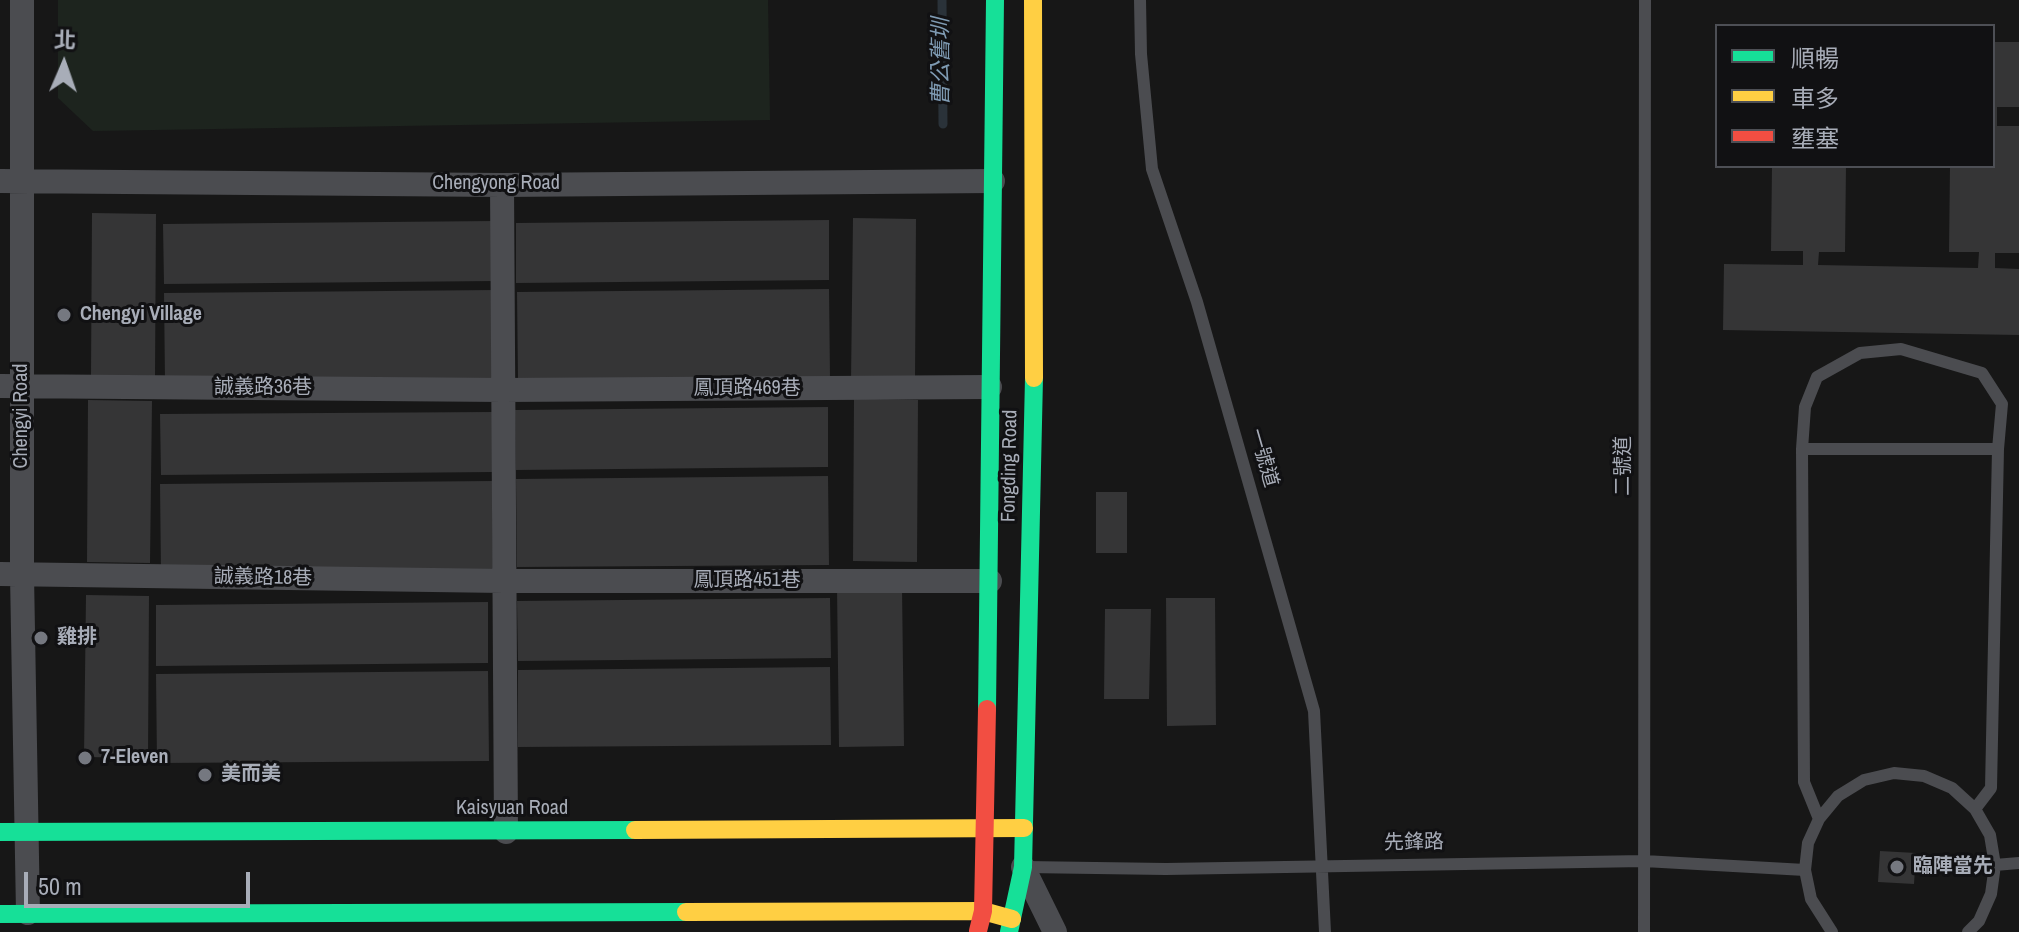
<!DOCTYPE html>
<meta charset="utf-8">
<style>
body{margin:0}
#map{position:relative;width:2019px;height:932px;overflow:hidden;background:#171717;font-family:"Archivo Narrow","Noto Sans TC",sans-serif}
canvas{display:block}
.legend{position:absolute;left:1715px;top:24px;width:280px;height:144px;box-sizing:border-box;background:#111113;border:2px solid #4d4f55;margin:0;padding:10px 14px;list-style:none;font-size:24px;color:#a8adb8}
.legend li{display:flex;align-items:center;gap:16px;height:40px}
.legend b{width:40px;border:2px solid #4d4f55}
.north{position:absolute;left:24px;top:24px;width:80px;height:80px;-webkit-text-stroke:6px #111113;paint-order:stroke;rotate:2deg;font-size:22px;font-weight:700;line-height:32px;text-align:center;color:#a8adb8}
.north::after{content:'';display:block;margin:auto;width:28px;height:36px;background:#a8adb8;clip-path:polygon(50% 0,100% 100%,50% 72%,0 100%)}
.scale{position:absolute;left:24px;top:872px;width:226px;height:36px;box-sizing:border-box;border:4px solid #a8adb8;border-top:0;padding-left:10px;font-size:24px;line-height:28px;white-space:nowrap;color:#a8adb8;-webkit-text-stroke:6px #111113;paint-order:stroke}
</style>
<div id="map">
<canvas width="2019" height="932"></canvas>
<ul class="legend">
<li><b style="height:10px;background:#16e098"></b>順暢</li>
<li><b style="height:10px;background:#ffcf43"></b>車多</li>
<li><b style="height:10px;background:#f24e42"></b>壅塞</li>
</ul>
<div class="north">北</div>
<div class="scale">50 m</div>
</div>
<script>
const ctx = document.querySelector('canvas').getContext('2d');
ctx.lineJoin = 'round';
function fill(path, color) {
  ctx.fillStyle = color;
  ctx.fill(path, 'evenodd');
}
function poly(rows) {
  const path = new Path2D();
  for (const r of rows) {
    path.moveTo(r[0], r[1]);
    for (let i = 2; i < r.length; i += 2) path.lineTo(r[i], r[i + 1]);
  }
  return path;
}
function trace(path, color, width, dash) {
  ctx.strokeStyle = color;
  ctx.lineWidth = width;
  ctx.lineCap = dash ? 'butt' : 'round';
  ctx.setLineDash(dash || []);
  ctx.stroke(path);
}
function write(font, color, halo, rows, align = 'center') {
  ctx.font = font + ' "Archivo Narrow","Noto Sans TC",sans-serif';
  ctx.lineWidth = 6;
  ctx.setLineDash([]);
  ctx.textBaseline = 'middle';
  ctx.strokeStyle = halo;
  ctx.fillStyle = color;
  for (const [text, x, y, turn = 0] of rows) {
    ctx.save();
    ctx.translate(x, y);
    ctx.rotate((+turn || 0) * Math.PI / 180);
    ctx.textAlign = isNaN(turn) ? turn : align;
    if (halo) ctx.strokeText(text, 0, 0);
    ctx.fillText(text, 0, 0);
    ctx.restore();
  }
}
fill(poly([
 [58,0,768,0,770,120,93,131,58,98]
]), '#1d241e');
trace(poly([
 [942,0,943,124]
]), '#2a3239', 9);
fill(poly([
 [1993,42,2019,42,2019,107,1997,107,1997,126,2019,126,2019,253,1995,253,1995,268,2019,269,2019,335,1723,330,1724,264,1803,265,1803,251,1771,251,1772,166,1846,166,1845,252,1819,252,1818,265,1978,268,1979,252,1949,252,1950,166,1993,166],
 [92,213,156,214,155,376,91,375],
 [853,218,916,219,915,381,851,381],
 [829,220,829,280,516,283,516,223],
 [495,221,496,281,164,284,163,224],
 [829,289,830,378,518,381,517,292],
 [496,290,497,379,165,382,164,293],
 [854,399,918,400,917,562,853,561],
 [88,400,152,401,150,563,87,562],
 [828,407,828,467,516,470,515,410],
 [492,412,493,472,161,475,160,414],
 [828,476,829,565,517,567,516,479],
 [492,481,493,570,161,573,160,484],
 [1096,492,1127,492,1127,553,1096,553],
 [837,587,902,587,904,746,839,747],
 [86,595,149,596,148,758,84,757],
 [830,598,831,658,518,661,517,601],
 [1166,598,1215,598,1216,725,1167,726],
 [488,602,488,663,156,666,156,605],
 [1105,609,1151,609,1149,699,1104,699],
 [830,667,831,745,518,747,518,670],
 [488,671,489,761,157,763,156,674],
 [1880,851,1916,853,1914,884,1878,882]
]), '#353536');
trace(poly([
 [1140,0,1141,54,1152,169,1197,302,1314,711,1325,932],
 [1802,449,1805,407,1817,377,1860,353,1901,349,1982,373,2002,404,1998,449],
 [1819,819,1804,782,1802,449,1998,449,1991,788,1975,809],
 [1995,865,2019,863],
 [1025,867,1166,869,1644,861,1805,870],
 [1644,932,1645,0],
 [1832,932,1811,899,1805,870,1808,843,1819,819,1838,796,1864,780,1894,773,1924,776,1952,788,1975,809,1990,835,1995,865,1991,894,1979,921,1968,932]
]), '#4b4c50', 12);
trace(poly([
 [22,0,22,575,28,913],
 [0,181,502,185,993,181],
 [502,185,506,832],
 [0,386,503,390,990,387],
 [0,574,504,581,990,581],
 [1023,867,1055,932]
]), '#4b4c50', 24);
trace(poly([
 [987,709,995,0],
 [0,832,635,830],
 [0,914,686,912],
 [1009,932,1023,867,1034,378]
]), '#16e098', 18);
trace(poly([
 [1033,0,1034,378],
 [635,830,1024,828],
 [686,912,983,911,1012,919]
]), '#ffcf43', 18);
trace(poly([
 [978,931,983,911,987,709]
]), '#f24e42', 18);
for (const [x, y, r, color] of [
 [64,315,8,"#757880"],
 [41,638,8,"#757880"],
 [85,758,8,"#757880"],
 [205,775,8,"#757880"],
 [1897,867,8,"#757880"]
]) {
  const dot = new Path2D();
  dot.arc(x, y, r, 0, 2 * Math.PI);
  ctx.fillStyle = color;
  ctx.fill(dot);
  trace(dot, '#111113', 3);
}
write('20px', '#a8adb8', '#111113', [
 ["Chengyong Road",496,184],
 ["誠義路36巷",263,388],
 ["鳳頂路469巷",747,389],
 ["Chengyi Road",22,416,-90],
 ["一號道",1263,458,74],
 ["Fongding Road",1010,466,-89],
 ["二號道",1624,466,-90],
 ["誠義路18巷",263,578,1],
 ["鳳頂路451巷",747,581],
 ["Kaisyuan Road",512,809],
 ["先鋒路",1414,843,-1]
]);
write('bold 20px', '#a8adb8', '#111113', [
 ["Chengyi Village",80,315],
 ["雞排",57,638],
 ["7-Eleven",101,758],
 ["美而美",221,775],
 ["臨陣當先",1913,867]
], 'left');
write('italic 22px', '#7f9bb3', '#111113', [
 ["曹公舊圳",942,62,-90]
]);
</script>
